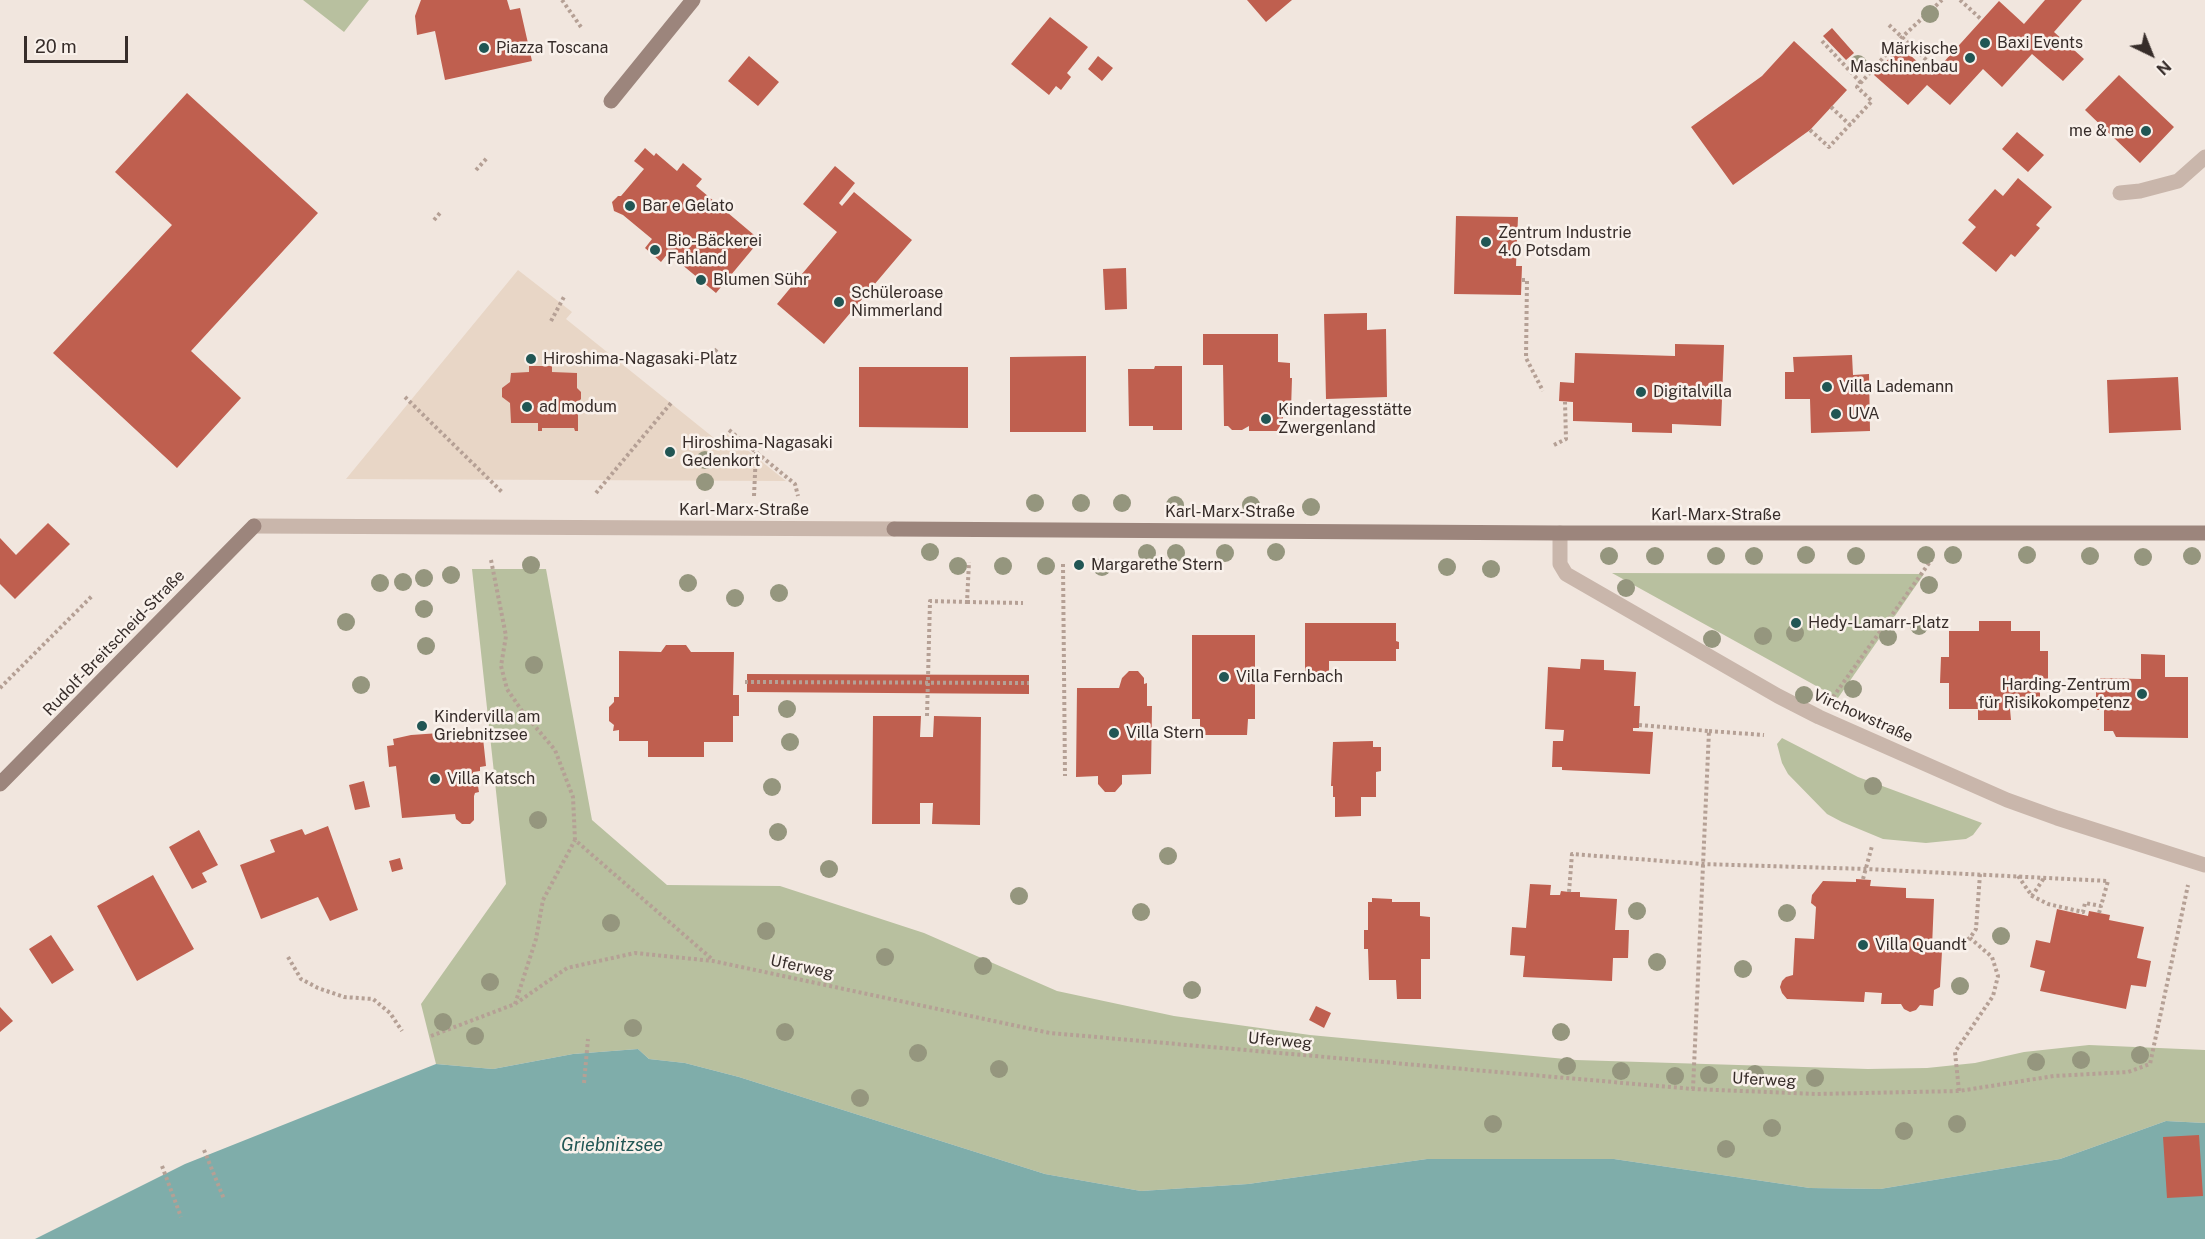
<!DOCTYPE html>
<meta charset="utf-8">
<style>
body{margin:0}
#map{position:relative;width:2205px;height:1239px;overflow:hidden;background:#f1e6de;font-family:"Public Sans",sans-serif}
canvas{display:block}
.north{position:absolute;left:2121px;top:24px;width:60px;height:60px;-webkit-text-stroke:4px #f9f1eb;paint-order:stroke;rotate:137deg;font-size:16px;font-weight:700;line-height:24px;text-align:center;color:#372d2a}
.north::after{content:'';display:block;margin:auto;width:21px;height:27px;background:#372d2a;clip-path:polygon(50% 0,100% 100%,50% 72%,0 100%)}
.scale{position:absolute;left:24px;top:36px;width:104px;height:27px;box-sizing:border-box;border:3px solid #372d2a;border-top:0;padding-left:8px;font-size:18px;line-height:21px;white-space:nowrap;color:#372d2a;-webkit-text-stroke:4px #f9f1eb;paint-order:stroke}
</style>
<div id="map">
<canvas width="2205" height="1239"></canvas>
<div class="north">N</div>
<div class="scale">20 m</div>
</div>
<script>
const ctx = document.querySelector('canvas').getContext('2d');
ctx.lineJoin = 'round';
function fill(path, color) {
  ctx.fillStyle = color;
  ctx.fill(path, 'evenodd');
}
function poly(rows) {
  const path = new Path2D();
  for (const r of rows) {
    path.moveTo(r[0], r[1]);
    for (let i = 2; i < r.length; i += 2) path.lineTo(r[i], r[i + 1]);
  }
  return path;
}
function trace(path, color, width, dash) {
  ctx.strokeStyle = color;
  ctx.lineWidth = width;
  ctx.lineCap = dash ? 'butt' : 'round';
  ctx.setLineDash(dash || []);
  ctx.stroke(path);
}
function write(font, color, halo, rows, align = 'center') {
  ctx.font = font + ' "Public Sans",sans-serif';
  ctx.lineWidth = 5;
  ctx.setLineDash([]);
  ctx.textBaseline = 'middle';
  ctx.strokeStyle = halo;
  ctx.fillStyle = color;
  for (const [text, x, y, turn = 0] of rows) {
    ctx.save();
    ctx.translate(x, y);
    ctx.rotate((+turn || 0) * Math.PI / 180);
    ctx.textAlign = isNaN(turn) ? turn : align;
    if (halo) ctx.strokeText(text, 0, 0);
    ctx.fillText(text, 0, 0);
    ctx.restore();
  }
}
fill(poly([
 [303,0,369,0,344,32],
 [472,569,546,569,592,820,667,885,780,886,924,933,1057,991,1174,1016,1310,1035,1576,1060,1868,1069,1927,1068,1975,1063,2024,1052,2089,1045,2205,1050,2205,1123,2166,1121,2060,1159,1880,1189,1810,1188,1614,1159,1427,1159,1248,1184,1141,1191,1045,1174,739,1077,685,1063,649,1059,638,1049,573,1054,493,1069,436,1064,421,1004,506,884],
 [1612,573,1923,574,1924,574,1838,698],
 [1782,738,1858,777,1982,823,1973,835,1966,839,1926,843,1883,839,1842,822,1827,814,1788,774,1782,763,1777,744]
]), '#b8c09f');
fill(poly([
 [518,270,572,312,566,319,719,442,726,433,786,481,346,479]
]), '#e8d6c6');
fill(poly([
 [638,1049,649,1059,685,1063,739,1077,1045,1174,1141,1191,1248,1184,1427,1159,1614,1159,1810,1188,1880,1189,2060,1159,2166,1121,2205,1123,2205,1239,35,1239,185,1164,436,1064,493,1069,573,1054]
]), '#7fadaa');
fill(poly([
 [421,0,507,0,510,10,520,8,532,61,445,80,435,31,417,35,415,16],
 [1247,0,1292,0,1266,22],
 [2045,0,2082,0,2054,32,2084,59,2063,81,2032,54,2002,87,1983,69,1950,105,1927,85,1908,105,1874,75,1900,46,1932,75,1999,1,2024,24],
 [1050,17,1088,47,1067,73,1071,77,1061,90,1056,86,1049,95,1011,64],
 [1832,28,1854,53,1846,60,1823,36],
 [1794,41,1847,90,1810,130,1733,185,1691,127,1762,76],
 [749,56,779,82,758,106,728,81],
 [1098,56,1113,68,1102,81,1088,69],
 [2119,75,2174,127,2140,163,2085,110],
 [187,93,318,213,191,351,241,398,177,468,53,353,172,225,115,172],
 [2017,132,2044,155,2028,172,2002,149],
 [645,148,654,156,656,153,677,171,683,163,702,179,696,186,760,240,716,293,668,253,661,262,645,248,652,239,623,215,614,211,612,202,618,196,621,196,644,169,634,161],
 [835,166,855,183,839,203,842,206,854,192,912,240,824,344,777,304,837,232,803,204],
 [2018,178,2052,207,2036,225,2040,228,2015,257,2011,254,1996,272,1962,243,1976,227,1968,220,1995,189,2003,196],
 [1456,216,1518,217,1516,266,1522,266,1521,295,1454,294],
 [1126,268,1127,309,1105,310,1103,269],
 [1367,313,1367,330,1386,329,1387,397,1326,399,1324,314],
 [1203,334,1278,334,1278,362,1290,363,1290,378,1292,378,1291,410,1283,410,1283,431,1249,431,1249,426,1242,430,1232,430,1228,426,1224,426,1223,365,1203,365],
 [1675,344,1724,345,1721,426,1672,424,1672,433,1632,432,1632,423,1573,421,1573,402,1559,401,1560,382,1574,383,1575,353,1675,356],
 [1852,355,1853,375,1869,374,1870,431,1811,433,1810,399,1785,399,1785,372,1794,372,1793,357],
 [1086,356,1086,432,1010,432,1010,357],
 [529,366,552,366,552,372,577,373,577,388,581,392,581,399,578,402,578,431,575,431,574,428,542,428,542,431,538,431,538,423,511,423,510,403,502,397,502,388,510,382,511,373,529,372],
 [1155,366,1182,366,1182,430,1153,430,1153,426,1129,426,1128,369,1154,369],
 [859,367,968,367,968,428,859,427],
 [2178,377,2181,430,2109,433,2107,380],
 [48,523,70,544,15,599,0,584,0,538,16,555],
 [1979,621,2011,621,2011,631,2040,631,2040,651,2048,651,2048,690,2040,690,2040,709,2010,709,2011,720,1978,720,1978,709,1949,709,1949,683,1940,683,1941,657,1949,657,1949,631,1979,631],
 [1305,623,1396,623,1396,641,1399,642,1399,649,1396,649,1396,661,1329,661,1329,675,1305,675],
 [1192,635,1255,635,1255,719,1248,719,1247,735,1200,735,1200,719,1192,719],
 [666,645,686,645,691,652,734,652,733,695,739,695,739,716,733,716,733,742,704,742,704,757,648,757,648,741,619,741,619,730,613,731,614,725,609,721,609,707,614,702,614,697,619,697,619,651,661,652],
 [2141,654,2165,655,2165,677,2188,677,2188,738,2116,737,2113,731,2104,731,2104,710,2096,710,2096,678,2141,679],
 [1581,659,1604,660,1604,670,1636,672,1634,706,1640,706,1639,725,1639,728,1633,728,1633,731,1653,732,1650,774,1562,770,1562,767,1552,767,1553,741,1563,741,1564,730,1545,729,1548,667,1580,669],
 [1129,671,1138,671,1144,678,1144,684,1147,683,1147,706,1152,706,1151,774,1122,775,1122,784,1115,792,1105,792,1098,784,1098,776,1076,777,1077,688,1119,688,1122,678],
 [747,674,1029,675,1029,694,747,692],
 [873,716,921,716,920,737,933,737,934,716,981,717,980,825,932,824,933,803,920,803,920,824,872,824],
 [468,731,469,739,483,738,486,766,480,767,480,771,473,772,474,787,478,786,479,792,475,793,474,796,474,820,470,824,462,824,456,819,455,814,402,818,396,766,389,767,387,746,394,745,393,739,411,735],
 [1373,741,1373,747,1381,747,1381,771,1376,772,1376,797,1361,797,1361,816,1335,817,1335,797,1333,797,1333,786,1331,786,1333,742],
 [364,781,370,807,355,810,349,785],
 [328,826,358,910,330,921,318,897,261,919,240,865,275,852,270,840,302,829,305,835],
 [199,830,218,865,202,873,207,882,192,889,169,847],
 [400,858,403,869,392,872,389,861],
 [153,875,194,949,137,981,97,906],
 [1856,879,1871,880,1870,886,1906,888,1906,898,1934,899,1932,947,1938,947,1942,951,1940,987,1934,990,1933,1006,1920,1005,1916,1010,1910,1012,1904,1009,1901,1004,1881,1004,1882,993,1865,992,1864,1002,1787,999,1782,993,1780,987,1782,981,1786,977,1793,975,1795,938,1814,939,1816,907,1811,903,1812,895,1823,881,1856,882],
 [1530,884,1551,885,1550,895,1560,895,1561,891,1569,892,1580,892,1580,897,1617,899,1615,930,1629,930,1628,958,1613,958,1612,981,1523,977,1525,956,1510,955,1512,927,1526,928],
 [1372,898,1392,899,1392,902,1420,902,1420,916,1430,917,1430,959,1421,959,1421,999,1397,999,1396,980,1369,980,1368,949,1364,949,1364,930,1368,930,1368,902,1372,902],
 [2057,909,2088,916,2089,911,2110,915,2109,920,2144,927,2137,958,2151,961,2146,987,2131,985,2126,1009,2040,991,2045,971,2030,967,2036,940,2050,943],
 [51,935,74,970,52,984,29,949],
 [1316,1006,1331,1013,1324,1028,1309,1020],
 [0,1007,13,1021,0,1032],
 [2199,1135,2203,1196,2167,1198,2163,1137]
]), '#bf5f4f');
trace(poly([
 [562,0,581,27],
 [1960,0,1982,20],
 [1889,25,1937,70],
 [1822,41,1861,83],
 [1831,107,1850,125],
 [1810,130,1829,147,1872,101,1857,87,1901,38,1942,0],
 [476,170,488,157],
 [434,220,440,213],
 [1522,280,1527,280,1526,358,1543,391],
 [551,321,565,295],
 [711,356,717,349],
 [405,397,503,493],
 [729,430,795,484,798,496],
 [1554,445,1566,439,1565,402],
 [596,493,671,403],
 [754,496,756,452],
 [491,560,506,636,501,666,507,689,522,711,555,750,573,797,575,840,713,960],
 [1063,564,1065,776],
 [967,602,1023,603],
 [745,682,1029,683],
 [0,688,93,595],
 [1833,697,1932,559],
 [927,716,930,601,967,602,969,562],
 [1639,725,1709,731,1693,1089],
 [1709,731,1764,735],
 [2018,876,2032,896,2044,878],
 [1863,879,1872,846],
 [1569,892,1572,854,1702,864,1866,869,2108,881,2101,906,2085,903,2083,912,2048,904,2032,896],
 [2099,913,2101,906],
 [1932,944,1960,943,1970,938,1976,929,1980,874],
 [288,957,301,979,318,988,344,997,373,999,390,1013,402,1031],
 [515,1004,536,939,543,900,575,840],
 [431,1036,515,1004,567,968,635,953,713,961,1050,1033,1693,1089,1817,1094,1959,1091,2054,1076,2128,1072,2150,1064,2188,885],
 [584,1083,588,1039],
 [1959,1091,1955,1052,1993,996,1998,976,1992,957,1970,938],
 [204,1150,224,1199],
 [162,1166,181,1217]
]), '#b5a095', 4, [3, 3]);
trace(poly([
 [2120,193,2140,191,2178,181,2205,157]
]), '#c9b6ab', 15);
trace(poly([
 [254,526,894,529],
 [1560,533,1560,564,1566,574,1778,696,1819,717,2007,800,2057,818,2205,865]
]), '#c9b6ab', 15);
trace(poly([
 [611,101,693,0],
 [894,529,1560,533,2205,533],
 [0,784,254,526]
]), '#9c857c', 15);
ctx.fillStyle = '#95967e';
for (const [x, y] of [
 [1930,14],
 [1858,64],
 [705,460],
 [705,482],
 [1035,503],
 [1081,503],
 [1122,503],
 [1175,505],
 [1251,505],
 [1311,507],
 [930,552],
 [1276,552],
 [1147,553],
 [1176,553],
 [1225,553],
 [1806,555],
 [1926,555],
 [1953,555],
 [2027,555],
 [1609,556],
 [1655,556],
 [1716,556],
 [1754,556],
 [1856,556],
 [2090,556],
 [2192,556],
 [2143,557],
 [531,565],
 [958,566],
 [1003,566],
 [1046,566],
 [1102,567],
 [1447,567],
 [1491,569],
 [451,575],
 [424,578],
 [403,582],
 [380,583],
 [688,583],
 [1929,585],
 [1626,588],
 [779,593],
 [735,598],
 [424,609],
 [346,622],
 [1919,626],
 [1795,633],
 [1763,636],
 [1888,637],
 [1712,639],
 [426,646],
 [534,665],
 [361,685],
 [1853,689],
 [1804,695],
 [787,709],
 [790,742],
 [1873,786],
 [772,787],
 [538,820],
 [778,832],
 [1168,856],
 [829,869],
 [1019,896],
 [1637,911],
 [1141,912],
 [1787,913],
 [611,923],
 [766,931],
 [2001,936],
 [885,957],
 [1657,962],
 [983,966],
 [1743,969],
 [490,982],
 [1960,986],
 [1192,990],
 [443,1022],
 [633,1028],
 [785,1032],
 [1561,1032],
 [475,1036],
 [918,1053],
 [2140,1055],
 [2081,1060],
 [2036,1062],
 [1567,1066],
 [999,1069],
 [1621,1071],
 [1755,1074],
 [1709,1075],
 [1675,1076],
 [1815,1078],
 [860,1098],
 [1493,1124],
 [1957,1124],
 [1772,1128],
 [1904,1131],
 [1726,1149]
]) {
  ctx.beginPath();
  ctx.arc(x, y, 9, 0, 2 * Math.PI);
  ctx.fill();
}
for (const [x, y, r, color] of [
 [1985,43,6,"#215654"],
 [484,48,6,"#215654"],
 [1970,58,6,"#215654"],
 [2146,131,6,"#215654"],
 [630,206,6,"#215654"],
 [1486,242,6,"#215654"],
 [655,250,6,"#215654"],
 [701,280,6,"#215654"],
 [839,302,6,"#215654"],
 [531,359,6,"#215654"],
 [1827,387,6,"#215654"],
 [1641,392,6,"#215654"],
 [527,407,6,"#215654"],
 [1836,414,6,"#215654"],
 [1266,419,6,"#215654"],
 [670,452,6,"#215654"],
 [1079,565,6,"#215654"],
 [1796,623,6,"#215654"],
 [1224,677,6,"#215654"],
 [2142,694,6,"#215654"],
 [422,726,6,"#215654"],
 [1114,733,6,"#215654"],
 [435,779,6,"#215654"],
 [1863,945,6,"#215654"]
]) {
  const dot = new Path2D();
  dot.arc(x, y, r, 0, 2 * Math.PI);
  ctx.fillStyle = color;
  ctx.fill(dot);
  trace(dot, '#f9f1eb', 2);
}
write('16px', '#372d2a', '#f9f1eb', [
 ["Baxi Events",1997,43],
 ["Piazza Toscana",496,48],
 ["Märkische",1958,49,"right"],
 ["Maschinenbau",1958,67,"right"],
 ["me & me",2134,131,"right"],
 ["Bar e Gelato",642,206],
 ["Zentrum Industrie",1498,233],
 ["4.0 Potsdam",1498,251],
 ["Bio-Bäckerei",667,241],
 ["Fahland",667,259],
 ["Blumen Sühr",713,280],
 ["Schüleroase",851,293],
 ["Nimmerland",851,311],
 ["Hiroshima-Nagasaki-Platz",543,359],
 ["Villa Lademann",1839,387],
 ["Digitalvilla",1653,392],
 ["ad modum",539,407],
 ["Kindertagesstätte",1278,410],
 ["Zwergenland",1278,428],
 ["UVA",1848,414],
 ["Hiroshima-Nagasaki",682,443],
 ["Gedenkort",682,461],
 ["Margarethe Stern",1091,565],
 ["Hedy-Lamarr-Platz",1808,623],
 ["Villa Fernbach",1236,677],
 ["Harding-Zentrum",2130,685,"right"],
 ["für Risikokompetenz",2130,703,"right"],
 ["Kindervilla am",434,717],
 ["Griebnitzsee",434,735],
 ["Villa Stern",1126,733],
 ["Villa Katsch",447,779],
 ["Villa Quandt",1875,945]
], 'left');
write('16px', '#372d2a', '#f9f1eb', [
 ["Karl-Marx-Straße",744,510],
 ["Karl-Marx-Straße",1230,512],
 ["Karl-Marx-Straße",1716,515],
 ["Rudolf-Breitscheid-Straße",114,643,-46],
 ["Virchowstraße",1863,716,24],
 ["Uferweg",802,967,12],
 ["Uferweg",1280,1041,5],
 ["Uferweg",1764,1080,3]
]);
write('italic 18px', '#215654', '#f9f1eb', [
 ["Griebnitzsee",612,1145]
]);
</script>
